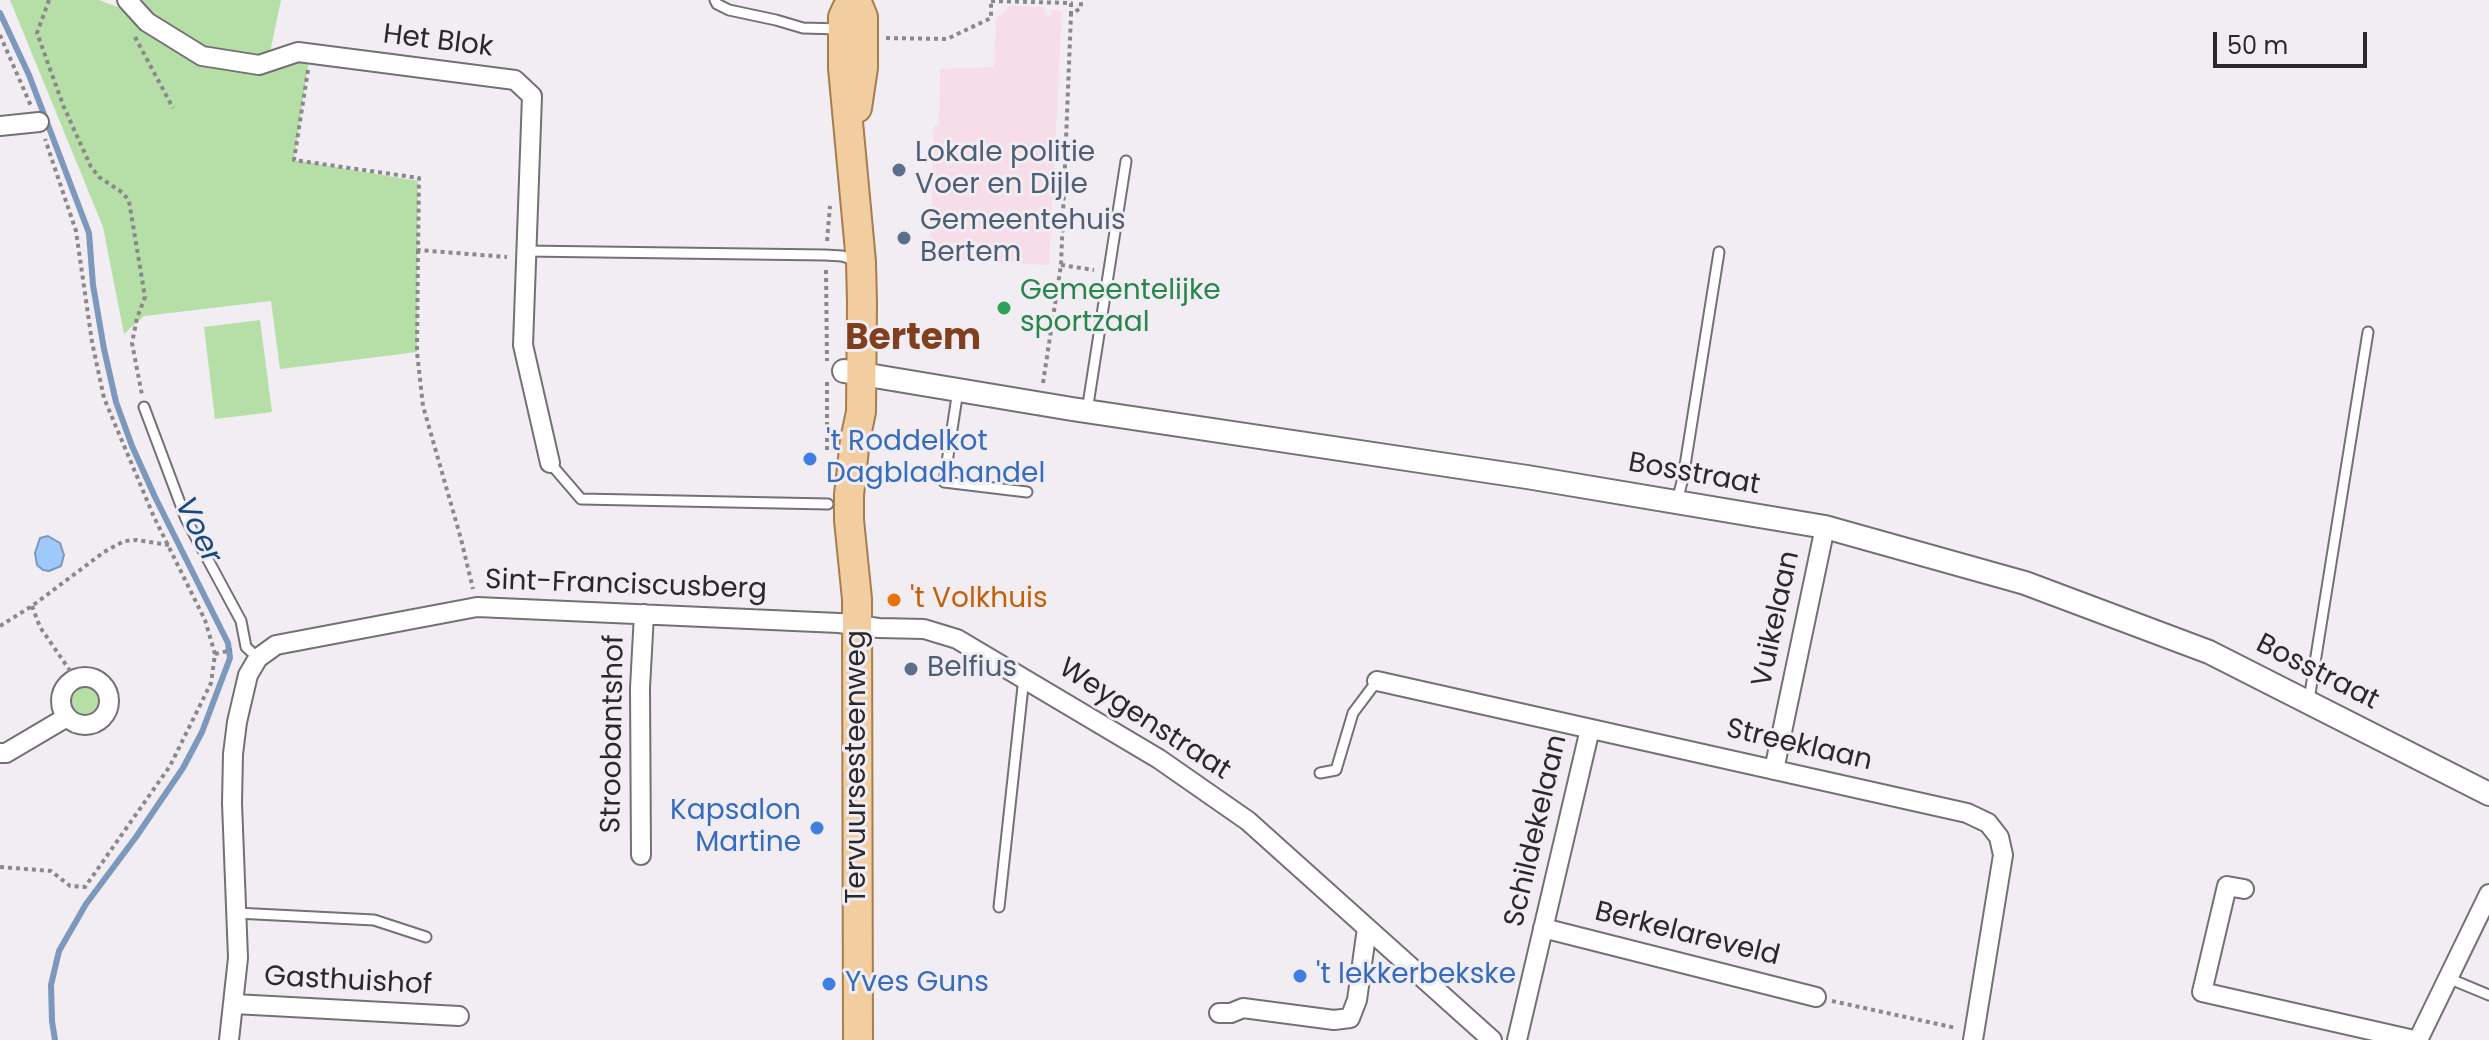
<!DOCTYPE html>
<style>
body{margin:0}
#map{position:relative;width:2489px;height:1040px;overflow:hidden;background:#f1edf2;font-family:Poppins,sans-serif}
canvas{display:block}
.scale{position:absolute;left:2213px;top:32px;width:154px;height:36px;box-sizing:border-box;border:4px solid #29282a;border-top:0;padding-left:10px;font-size:24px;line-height:28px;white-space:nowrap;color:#29282a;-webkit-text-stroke:6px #f1edf2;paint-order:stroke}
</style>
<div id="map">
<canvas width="2489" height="1040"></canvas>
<div class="scale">50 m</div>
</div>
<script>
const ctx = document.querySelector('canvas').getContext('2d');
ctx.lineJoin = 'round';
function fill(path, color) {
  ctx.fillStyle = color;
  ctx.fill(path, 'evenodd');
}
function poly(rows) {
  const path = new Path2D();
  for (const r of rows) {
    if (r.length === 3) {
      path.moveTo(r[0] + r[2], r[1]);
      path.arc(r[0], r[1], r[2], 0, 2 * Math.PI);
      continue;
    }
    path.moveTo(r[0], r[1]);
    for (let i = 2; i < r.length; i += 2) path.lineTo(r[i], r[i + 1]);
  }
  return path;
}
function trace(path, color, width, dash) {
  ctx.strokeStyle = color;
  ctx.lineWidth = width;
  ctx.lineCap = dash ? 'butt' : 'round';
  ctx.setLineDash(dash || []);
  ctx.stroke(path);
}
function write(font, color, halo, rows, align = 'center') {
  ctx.font = font + ' Poppins,sans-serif';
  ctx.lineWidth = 6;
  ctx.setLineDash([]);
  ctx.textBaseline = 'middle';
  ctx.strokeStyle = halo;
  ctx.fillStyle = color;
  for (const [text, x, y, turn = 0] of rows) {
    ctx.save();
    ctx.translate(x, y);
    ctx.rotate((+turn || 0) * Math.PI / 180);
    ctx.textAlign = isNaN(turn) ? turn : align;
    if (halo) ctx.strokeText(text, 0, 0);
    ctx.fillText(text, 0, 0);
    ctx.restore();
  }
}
fill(poly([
 [1010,6,1044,7,1046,15,1051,15,1051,10,1062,11,1049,265,930,259,934,126,939,125,940,69,994,67,996,19]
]), '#f6dde7');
fill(poly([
 [10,0,99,0,128,11,133,0,281,0,268,62,310,53,294,160,418,181,417,352,280,369,271,301,144,316,124,334,103,227],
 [260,320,272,412,215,419,204,327],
 [85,701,15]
]), '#b5dfa6');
const water = poly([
 [48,536,60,543,64,555,61,566,49,571,43,570,37,565,35,553,40,538,48,536]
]);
fill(water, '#9fc8fb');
trace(water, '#7c98bc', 2);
trace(poly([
 [0,13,29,75,89,233,93,285,104,349,116,402,132,446,155,497,228,643,230,658,202,732,183,768,136,837,86,904,59,951,51,985,52,1021,55,1040]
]), '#7c98bc', 6);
const service = poly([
 [715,0,717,4,729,10,776,20,803,28,841,29],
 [525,251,825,255,842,256,858,261],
 [958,390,944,482,1027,492],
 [144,407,186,519,241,621,246,647,258,658],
 [1087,411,1126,161],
 [550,463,581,499,828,504],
 [1677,501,1683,478,1719,252],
 [2309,700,2368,332],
 [1320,773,1336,770,1353,713,1377,681],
 [999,907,1024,677],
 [236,913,374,920,426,937],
 [2448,978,2489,995]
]);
const minor = poly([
 [127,0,147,22,202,56,259,65,298,52,515,80,532,96,523,345,550,463],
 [0,126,39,122],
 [85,701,24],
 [1377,681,1967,813,1988,823,1999,837,2003,855,1973,1040],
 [0,753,6,753,67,717],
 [1774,770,1825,527],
 [641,855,640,688,644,614],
 [2244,889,2227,886,2202,992,2414,1040],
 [1543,928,1816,997],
 [234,1004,459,1016],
 [1219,1013,1231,1013,1243,1008,1334,1020,1350,1018,1357,1000,1367,928],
 [229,1040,238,958,232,803,233,754,237,722,248,675,258,658,276,645,477,607,839,623,879,628,924,629,957,639,1159,759,1248,821,1492,1040],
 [1517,1040,1590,729],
 [2418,1040,2489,894]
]);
const tertiary = poly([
 [844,371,1072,409,1527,477,1825,527,2025,583,2209,652,2489,794]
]);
const primary = poly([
 [851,0,843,17,843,68,861,262,862,303,861,412,855,440,849,495,849,520,857,599,858,1040],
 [856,0,863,17,863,68,857,108]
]);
trace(service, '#747075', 13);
trace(minor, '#747075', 22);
trace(tertiary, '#747075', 26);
trace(primary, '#a57d4e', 32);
trace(poly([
 [49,0,37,33,63,105,91,167,99,177,123,193,129,201,145,297,137,318,132,343,142,395],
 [991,1,1071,3,1071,14],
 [0,35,31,106],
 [135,37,173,108],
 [886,38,947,39,991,18,991,0],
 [308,70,294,160,419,178,418,250,507,257],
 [827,241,830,206],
 [418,250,417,352,423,406,461,539,473,589],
 [1061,265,1094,270],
 [826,270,827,361],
 [827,382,827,453],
 [1043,383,1061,265,1071,14,1081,8,1081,0],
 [32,606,40,627,75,678],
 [0,626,32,606,104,552,124,541,137,540,169,545],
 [215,654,232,650],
 [0,867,51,871,70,886,85,887,170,766,211,683,215,654,205,620,154,517,104,398,92,342,76,231,45,139],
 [1832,1001,1956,1028]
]), '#8a888b', 4, [4, 4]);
trace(service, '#fff', 9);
trace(minor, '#fff', 18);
trace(tertiary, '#fff', 22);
trace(primary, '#f1cda0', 28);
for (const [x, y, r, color] of [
 [899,170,8,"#5c6f8a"],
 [904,238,8,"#5c6f8a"],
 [1004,308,8,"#2e9e5b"],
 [810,459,8,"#3f7fe0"],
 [894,600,8,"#e8710a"],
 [911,669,8,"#5c6f8a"],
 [817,828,8,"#3f7fe0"],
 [1300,976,8,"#3f7fe0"],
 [829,984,8,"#3f7fe0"]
]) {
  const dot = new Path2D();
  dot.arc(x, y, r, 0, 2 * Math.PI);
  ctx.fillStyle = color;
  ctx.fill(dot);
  trace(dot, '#f1edf2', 3);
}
write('28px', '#29282a', '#f1edf2', [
 ["Het Blok",438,42,7],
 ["Bosstraat",1694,475,10],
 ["Sint-Franciscusberg",626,586,2],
 ["Vuikelaan",1777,619,-78],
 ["Bosstraat",2317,673,27],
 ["Weygenstraat",1144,720,33],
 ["Stroobantshof",614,734,-89],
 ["Streeklaan",1799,746,13],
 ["Tervuursesteenweg",858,767,-90],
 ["Schildekelaan",1537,831,-77],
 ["Berkelareveld",1687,935,14],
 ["Gasthuishof",348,982,3]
]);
write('28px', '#4e5e75', '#f1edf2', [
 ["Lokale politie",915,154],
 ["Voer en Dijle",915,186],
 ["Gemeentehuis",920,222],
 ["Bertem",920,254],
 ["Belfius",927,669]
], 'left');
write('28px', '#27864d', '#f1edf2', [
 ["Gemeentelijke",1020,292],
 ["sportzaal",1020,324]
], 'left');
write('28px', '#366cbe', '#f1edf2', [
 ["'t Roddelkot",826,443],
 ["Dagbladhandel",826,475],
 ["Kapsalon",801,812,"right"],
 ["Martine",801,844,"right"],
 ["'t lekkerbekske",1316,976],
 ["Yves Guns",845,984]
], 'left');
write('28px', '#c56008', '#f1edf2', [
 ["'t Volkhuis",910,600]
], 'left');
write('italic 30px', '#134880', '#f1edf2', [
 ["Voer",197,531,64]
]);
write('bold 36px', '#80401f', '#f1edf2', [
 ["Bertem",913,340]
]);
</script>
